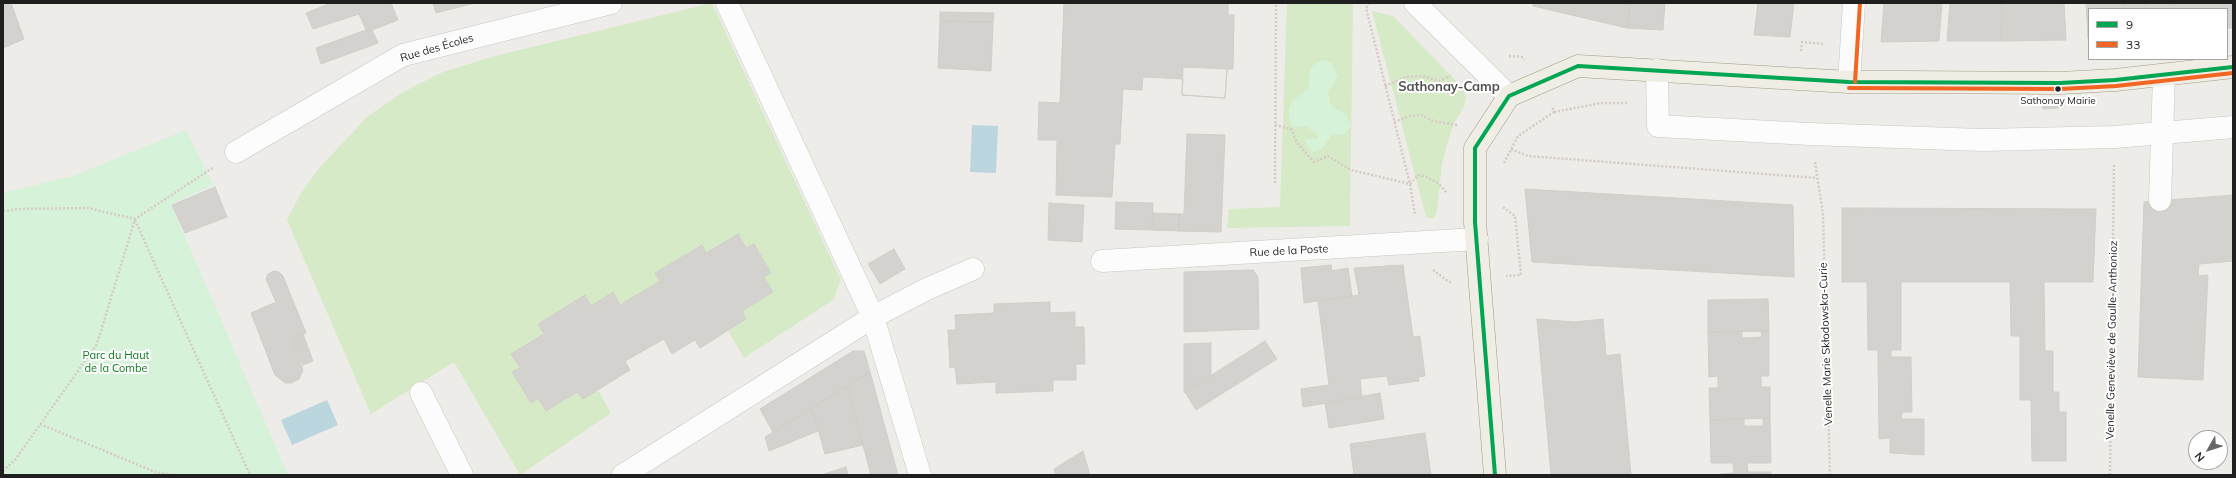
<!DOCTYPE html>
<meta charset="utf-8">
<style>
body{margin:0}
#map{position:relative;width:2236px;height:478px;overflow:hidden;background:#edece8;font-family:Mulish,sans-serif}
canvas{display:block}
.frame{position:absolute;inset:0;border:4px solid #1f1f1f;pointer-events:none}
.legend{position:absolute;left:2088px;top:8px;width:140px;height:52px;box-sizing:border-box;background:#fff;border:1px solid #a5a5a5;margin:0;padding:5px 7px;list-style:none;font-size:12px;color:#1f1f1f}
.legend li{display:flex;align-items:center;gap:8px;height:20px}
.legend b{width:20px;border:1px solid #a5a5a5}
.north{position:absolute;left:2188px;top:430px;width:40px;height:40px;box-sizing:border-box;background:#fff;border:1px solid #a5a5a5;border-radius:50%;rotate:231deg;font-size:11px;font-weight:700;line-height:16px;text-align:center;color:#1f1f1f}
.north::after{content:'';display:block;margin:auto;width:14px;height:18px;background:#676765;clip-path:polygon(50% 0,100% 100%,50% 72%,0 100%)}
</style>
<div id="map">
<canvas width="2236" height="478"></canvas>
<div class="frame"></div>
<ul class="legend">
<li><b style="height:5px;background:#00a651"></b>9</li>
<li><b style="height:5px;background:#f26522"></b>33</li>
</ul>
<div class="north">N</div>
</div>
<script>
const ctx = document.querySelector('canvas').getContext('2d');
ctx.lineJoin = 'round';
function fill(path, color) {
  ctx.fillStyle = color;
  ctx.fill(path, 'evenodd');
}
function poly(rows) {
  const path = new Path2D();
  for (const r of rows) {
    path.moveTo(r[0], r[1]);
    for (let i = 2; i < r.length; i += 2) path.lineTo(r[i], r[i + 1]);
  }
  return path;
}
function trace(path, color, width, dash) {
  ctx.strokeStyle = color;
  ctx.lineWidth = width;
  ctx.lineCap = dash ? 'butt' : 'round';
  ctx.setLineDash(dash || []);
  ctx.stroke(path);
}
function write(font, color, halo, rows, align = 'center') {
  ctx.font = font + ' Mulish,sans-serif';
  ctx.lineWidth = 4;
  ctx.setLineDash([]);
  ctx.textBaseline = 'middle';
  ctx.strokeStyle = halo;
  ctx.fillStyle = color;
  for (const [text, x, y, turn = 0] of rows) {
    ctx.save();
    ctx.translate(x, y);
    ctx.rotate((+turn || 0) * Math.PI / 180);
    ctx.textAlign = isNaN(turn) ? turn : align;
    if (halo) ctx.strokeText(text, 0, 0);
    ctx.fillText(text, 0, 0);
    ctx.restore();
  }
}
fill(poly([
 [712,3,841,280,833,300,744,358,728,331,746,319,742,311,773,292,764,277,771,273,754,244,746,248,738,234,706,253,701,245,656,273,660,281,620,305,613,292,591,306,585,295,538,324,544,334,511,354,520,368,512,373,531,403,538,398,546,411,577,392,583,399,598,390,611,413,520,475,454,362,371,414,287,220,301,193,320,167,368,116,403,92,443,72,495,56],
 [1287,3,1353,3,1350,226,1227,228,1229,209,1280,207],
 [1372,11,1393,16,1463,88,1466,98,1464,107,1454,123,1447,145,1442,164,1437,212,1433,219,1426,217]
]), '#d7eac7');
fill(poly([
 [1325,60,1331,62,1338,77,1328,92,1330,103,1335,109,1346,114,1351,126,1345,134,1332,135,1322,149,1314,152,1310,150,1305,141,1307,139,1318,139,1317,134,1306,126,1293,127,1289,117,1289,109,1292,102,1309,88,1310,72,1312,67,1316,63],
 [186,130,213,185,171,204,288,475,3,475,3,193,73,176]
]), '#d6f3d9');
fill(poly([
 [972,125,998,126,996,173,970,172],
 [327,400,338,425,292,445,281,420]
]), '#bcd6e0');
const building = poly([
 [3,3,11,3,24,39,3,48,3,3],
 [331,3,391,3,398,20,367,32,359,14,313,29,306,13,331,3],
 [433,3,475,3,436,13,433,3],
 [1064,3,1228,3,1228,15,1234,15,1233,69,1227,69,1225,98,1182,95,1183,79,1143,77,1142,90,1123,89,1120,144,1115,144,1112,197,1056,195,1057,140,1038,140,1039,102,1060,103,1064,3],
 [1533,3,1630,3,1627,28,1533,6,1533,3],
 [1630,3,1665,3,1663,30,1627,28,1630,3],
 [1758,3,1794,3,1790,37,1754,35,1758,3],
 [1884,3,1942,3,1939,41,1881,42,1884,3],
 [1950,3,2002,3,2001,41,1947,41,1950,3],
 [2002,3,2064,3,2066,40,2001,41,2002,3],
 [2086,3,2123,3,2124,9,2089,9,2088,39,2086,3],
 [2123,3,2145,3,2145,9,2124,9,2123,3],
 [2145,3,2173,3,2174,9,2145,9,2145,3],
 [2173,3,2233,3,2233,28,2227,28,2227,9,2174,9,2173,3],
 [940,12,994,13,993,22,940,21,940,12],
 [940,21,993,22,991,71,938,68,940,21],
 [366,30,367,32,372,30,378,43,321,64,316,48,366,30],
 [1183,67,1227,69,1225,98,1182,95,1183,67],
 [2060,99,2060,108,2043,109,2042,100,2060,99],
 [1187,134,1225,135,1221,232,1179,231,1179,214,1184,214,1187,134],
 [215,187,227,217,185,233,172,205,215,187],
 [1525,189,1793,205,1794,277,1532,262,1525,189],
 [2233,195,2233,261,2199,264,2198,276,2208,275,2203,380,2138,377,2144,202,2233,195],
 [1116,202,1153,203,1152,230,1115,229,1116,202],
 [1049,203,1084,205,1082,242,1048,240,1049,203],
 [1842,208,2096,209,2093,282,2044,282,2045,351,2053,351,2053,392,2059,392,2059,412,2066,412,2066,461,2032,461,2031,400,2020,400,2020,336,2011,336,2010,282,1901,282,1901,350,1891,350,1891,357,1911,357,1912,412,1902,412,1901,419,1924,419,1924,455,1890,453,1890,438,1879,439,1878,350,1868,350,1867,282,1842,282,1842,208],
 [1153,213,1179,214,1179,231,1152,230,1153,213],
 [738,234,746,248,754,244,771,273,764,277,773,292,742,311,746,319,700,348,695,340,672,354,664,339,625,361,630,370,583,399,577,392,546,411,538,398,531,403,512,372,520,368,511,354,544,334,538,324,585,295,591,306,613,292,620,305,660,281,655,273,702,245,706,253,738,234],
 [894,249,905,269,880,284,868,264,894,249],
 [1331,265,1332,271,1348,268,1352,296,1304,303,1301,268,1331,265],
 [1403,265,1413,337,1420,336,1425,376,1418,377,1419,381,1389,385,1387,376,1360,379,1362,397,1303,407,1301,389,1329,385,1318,301,1359,295,1354,268,1403,265],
 [1253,270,1258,277,1259,329,1184,332,1184,272,1253,270],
 [274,271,279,272,283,276,306,333,292,338,303,370,299,379,291,383,285,383,275,375,251,313,276,302,266,279,268,274,274,271],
 [1768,299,1769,331,1708,332,1708,300,1768,299],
 [1050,302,1050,313,1075,312,1075,327,1084,327,1085,364,1076,364,1076,380,1053,380,1053,391,996,393,996,382,957,384,955,367,950,368,948,330,956,330,955,315,994,313,994,304,1050,302],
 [1537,319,1574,322,1603,319,1606,356,1620,354,1631,475,1551,475,1537,319],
 [1742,331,1742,338,1762,337,1761,331,1769,331,1769,376,1761,376,1761,387,1770,387,1770,418,1710,420,1709,388,1718,388,1718,376,1709,377,1708,332,1742,331],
 [303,334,313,361,303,365,292,338,303,334],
 [1265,341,1277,359,1196,410,1185,392,1265,341],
 [1211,343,1211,375,1184,393,1184,344,1211,343],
 [853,351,864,351,870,372,773,432,760,409,853,351],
 [870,372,898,475,871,475,847,386,870,372],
 [847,386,863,445,825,454,812,408,847,386],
 [1380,393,1384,419,1329,428,1325,403,1380,393],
 [812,408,818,431,769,451,765,437,812,408],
 [1770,418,1771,463,1747,463,1748,472,1771,472,1771,475,1712,475,1734,473,1733,463,1711,463,1710,420,1744,419,1744,426,1763,426,1763,419,1770,418],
 [1425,433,1431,475,1354,475,1350,444,1425,433],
 [1083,451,1090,475,1056,475,1054,469,1083,451],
 [846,467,848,475,821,475,846,467]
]);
fill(building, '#d4d2cf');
trace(building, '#d0cec9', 1);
const minor = poly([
 [727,3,873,317,920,475],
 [1415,3,1509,96],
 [1657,70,1658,126,1810,134,1982,140,2115,137,2233,127],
 [1849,82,1854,3],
 [236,152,403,55,611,3],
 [2160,200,2164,75],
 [1102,261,1477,239],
 [421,393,462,475],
 [623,475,873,317,927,289,973,269]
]);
const major = poly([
 [1495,475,1475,222,1475,148,1509,96,1578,66,1849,82,1902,82,2060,83,2115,80,2233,67]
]);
trace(minor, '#c6c6c4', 23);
trace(major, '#a39c84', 23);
trace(poly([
 [1370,3,1366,8,1410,184,1415,215],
 [1801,51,1802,42,1824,44],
 [1509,56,1522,57,1524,60],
 [1385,86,1406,77,1422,76,1439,81,1450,76],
 [1554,112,1601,103,1629,103],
 [1394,122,1410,116,1422,115,1433,121,1457,125],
 [1275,125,1291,129,1297,143,1314,162,1328,156,1351,170,1410,184,1418,175,1424,176,1438,183,1447,193],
 [1511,149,1528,156,1817,178],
 [1815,162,1823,214,1830,475],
 [1504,163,1518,136,1554,112,1552,107],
 [1275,183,1276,3],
 [1503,207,1515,216,1521,275,1506,276],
 [3,211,18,209,88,208,135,219],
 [135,220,250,475],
 [1433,270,1449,282,1452,282],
 [40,424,155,472,173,475],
 [3,471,15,460,97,344,135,219,214,167],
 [2110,475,2114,164]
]), '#d6cac7', 2.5, [2, 2]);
trace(minor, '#fcfcfc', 22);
trace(major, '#f0ede5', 22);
trace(poly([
 [1509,96,1578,66,1849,82,2060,83,2115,80,2233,67],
 [1495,475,1475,222,1475,148,1509,96]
]), '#00a651', 4);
trace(poly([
 [1855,82,1860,3],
 [1849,88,2060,89,2116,86,2233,73]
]), '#f26522', 4);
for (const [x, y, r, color] of [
 [2058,89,3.5,"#1f1f1f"]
]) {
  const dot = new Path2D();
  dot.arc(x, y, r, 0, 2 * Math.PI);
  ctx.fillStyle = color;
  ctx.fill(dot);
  trace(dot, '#fff', 1.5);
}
write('10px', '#1f1f1f', '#fff', [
 ["Sathonay Mairie",2058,101]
]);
write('11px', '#1f1f1f', '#fff', [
 ["Rue des Écoles",437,48,-16],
 ["Rue de la Poste",1289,251,-3],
 ["Venelle Geneviève de Gaulle-Anthonioz",2112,340,-89],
 ["Venelle Marie Skłodowska-Curie",1826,344,-92]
]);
write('11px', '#0e7d1f', '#fff', [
 ["Parc du Haut",116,356],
 ["de la Combe",116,369]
]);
write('bold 13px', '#525252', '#fff', [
 ["Sathonay-Camp",1449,87]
]);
</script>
